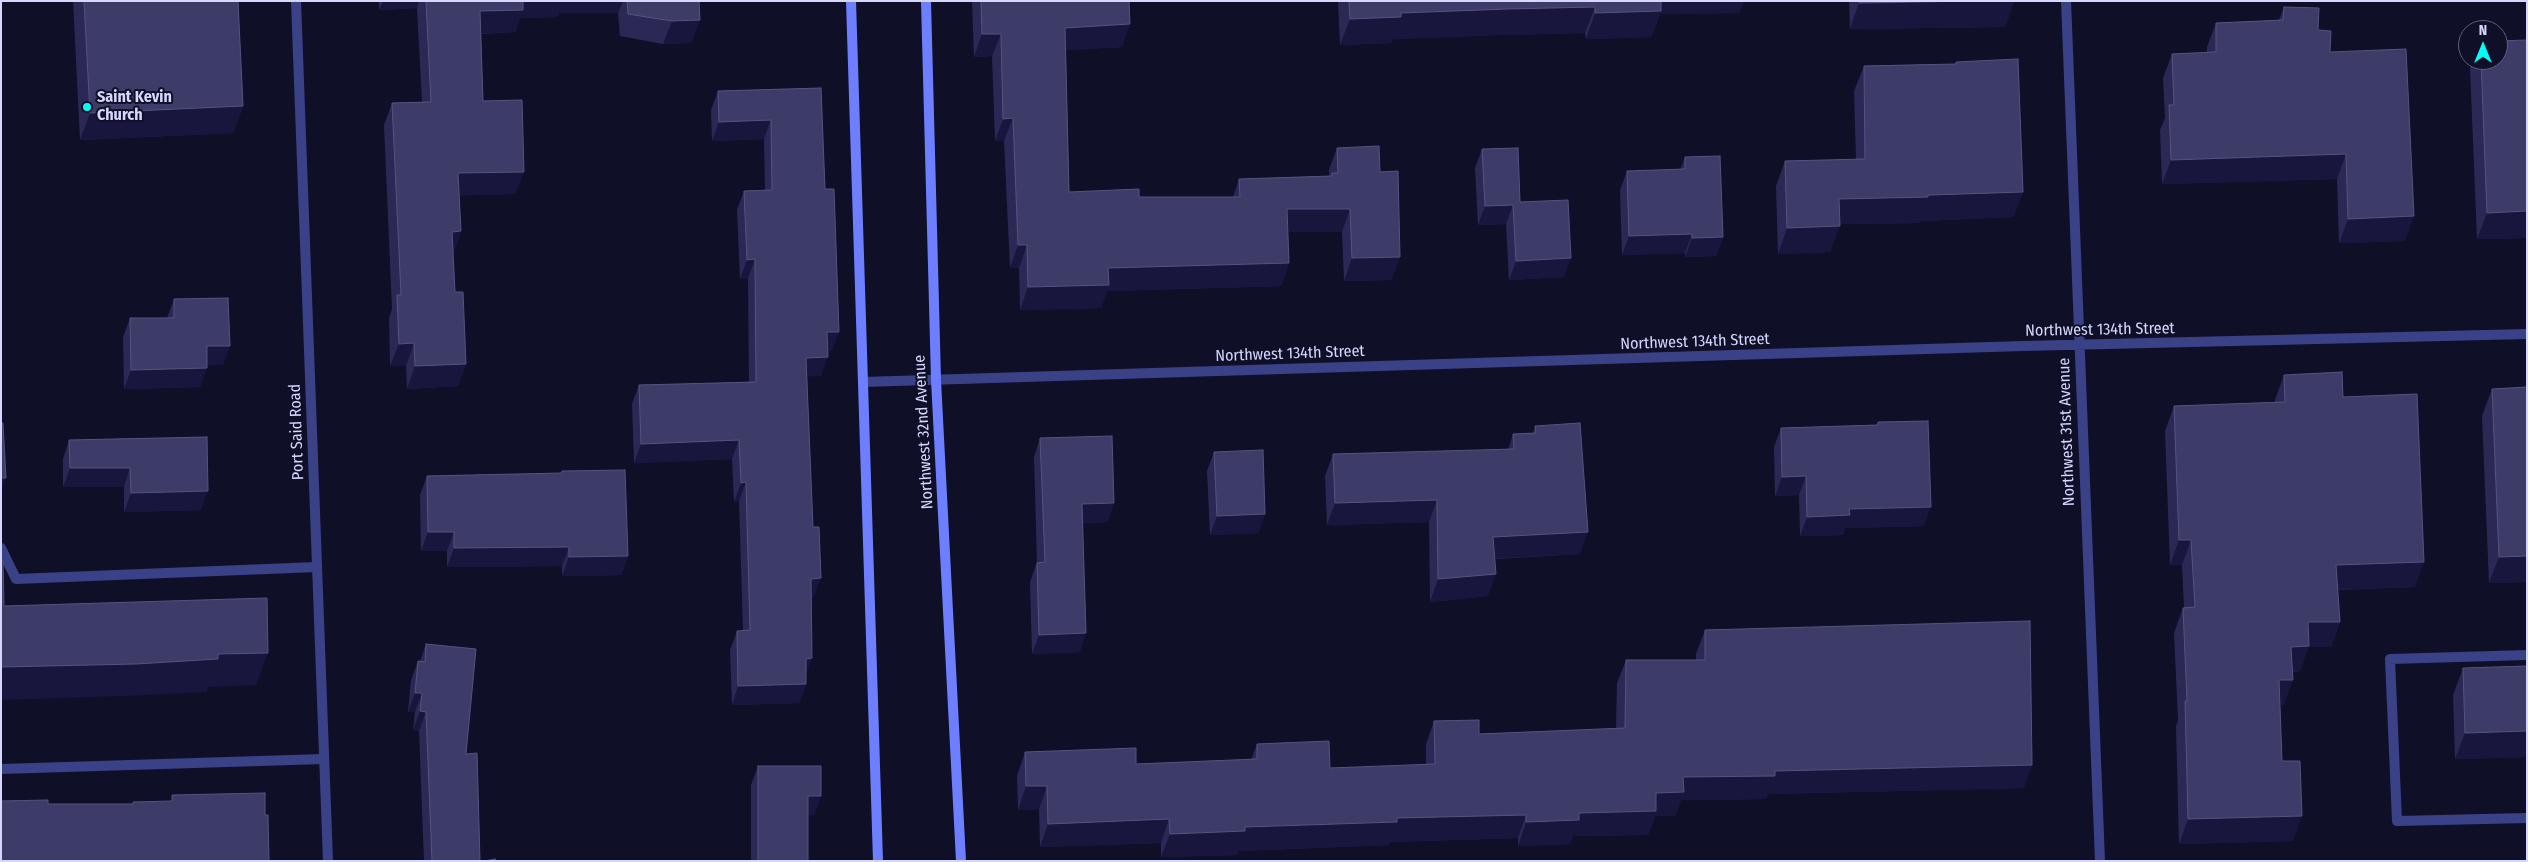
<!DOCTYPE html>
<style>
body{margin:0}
#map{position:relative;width:2528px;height:862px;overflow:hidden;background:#100f28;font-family:"Fira Sans Condensed",sans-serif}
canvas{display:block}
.frame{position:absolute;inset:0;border:2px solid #d6d7ff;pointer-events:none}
.north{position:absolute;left:2458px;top:20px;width:50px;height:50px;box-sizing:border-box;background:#100f28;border:1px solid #5f5f7e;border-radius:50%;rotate:0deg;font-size:14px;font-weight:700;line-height:20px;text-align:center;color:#d6d7ff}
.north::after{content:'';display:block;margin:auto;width:18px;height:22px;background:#02fff5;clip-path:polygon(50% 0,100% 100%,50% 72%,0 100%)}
</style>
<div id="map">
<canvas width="2528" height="862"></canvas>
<div class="frame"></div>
<div class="north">N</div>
</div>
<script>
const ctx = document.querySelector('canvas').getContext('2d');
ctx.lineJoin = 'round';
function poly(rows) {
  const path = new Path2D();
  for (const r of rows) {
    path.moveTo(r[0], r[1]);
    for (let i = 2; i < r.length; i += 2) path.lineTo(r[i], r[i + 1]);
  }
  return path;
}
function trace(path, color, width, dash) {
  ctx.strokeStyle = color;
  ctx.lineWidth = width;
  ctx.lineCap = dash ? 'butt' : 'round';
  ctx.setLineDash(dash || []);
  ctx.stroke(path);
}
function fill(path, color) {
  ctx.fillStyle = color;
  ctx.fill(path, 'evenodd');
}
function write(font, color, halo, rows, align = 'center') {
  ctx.font = font + ' "Fira Sans Condensed",sans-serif';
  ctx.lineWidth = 4;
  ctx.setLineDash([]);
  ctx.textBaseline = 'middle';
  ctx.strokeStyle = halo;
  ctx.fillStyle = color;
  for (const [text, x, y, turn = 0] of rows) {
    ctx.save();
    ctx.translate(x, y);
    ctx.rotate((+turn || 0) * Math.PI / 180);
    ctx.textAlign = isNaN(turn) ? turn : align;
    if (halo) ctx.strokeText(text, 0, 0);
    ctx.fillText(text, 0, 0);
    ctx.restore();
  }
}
trace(poly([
 [1,548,16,579,317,567],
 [2527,655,2390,659,2397,821,2527,818],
 [1,769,324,759]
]), '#3a4287', 10);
trace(poly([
 [296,1,328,861],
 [2066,1,2100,861],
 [863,382,2023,346,2527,334]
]), '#3a4287', 10);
trace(poly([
 [851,1,878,861],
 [926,1,936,380,961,861]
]), '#6d7eff', 10);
fill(poly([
 [73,1,238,1,243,106,233,133,80,140],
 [379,1,699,1,700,20,691,43,663,44,620,36,618,13,559,13,558,17,520,18,515,32,481,34,483,101,515,194,459,195,461,231,453,254,455,292,466,364,458,386,407,389,406,366,390,366,389,318,392,309,384,125,392,103,422,102,417,8,379,10],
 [972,1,1129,1,1122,47,1066,50,1069,192,1139,197,1233,197,1239,179,1329,176,1329,170,1337,148,1380,172,1392,280,1344,281,1342,232,1288,232,1289,263,1281,286,1107,291,1101,308,1020,310,1019,268,1010,268,1004,141,995,141,992,56,974,57],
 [1338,1,1744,1,1739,13,1660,14,1651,37,1586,39,1585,33,1498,35,1393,39,1391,43,1340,45],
 [1849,1,2014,1,2005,27,1850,29],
 [2284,7,2318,30,2330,52,2405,241,2339,243,2337,179,2162,184,2160,130,2165,118,2163,78,2172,54,2207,52,2207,47,2216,23,2279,20],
 [2473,60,2498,60,2527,238,2477,239,2470,68],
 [1956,62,2014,217,1920,221,1919,223,1840,224,1830,252,1778,254,1776,186,1785,161,1856,159,1854,91,1864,66,1955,64],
 [821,88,825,189,832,351,828,351,821,376,807,376,814,597,811,597,806,675,806,684,799,703,732,705,730,650,737,631,743,631,739,501,734,502,732,459,634,463,632,404,639,385,749,382,748,278,740,279,737,210,744,191,765,191,764,139,712,141,711,110,718,91],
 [1482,149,1520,202,1564,277,1509,280,1506,224,1478,225,1475,168],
 [1685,157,1723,237,1716,256,1685,257,1685,253,1622,255,1620,190,1627,171,1680,170],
 [174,299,223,365,207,365,200,387,124,389,123,337,130,318,167,318],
 [2284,375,2343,397,2415,587,2337,590,2340,622,2331,647,2308,647,2300,671,2293,672,2284,705,2280,705,2282,761,2293,841,2179,844,2176,726,2178,720,2174,633,2183,608,2184,608,2182,565,2170,565,2165,431,2174,406,2275,402,2275,400],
 [2527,387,2527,582,2489,583,2482,416,2492,389],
 [1878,422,1924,526,1845,528,1843,535,1800,536,1799,495,1775,496,1774,447,1781,428,1876,425],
 [1535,426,1580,554,1495,559,1488,596,1430,602,1429,522,1327,525,1325,476,1333,454,1508,450,1513,434,1533,433],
 [207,437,201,510,124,512,124,487,63,487,63,459,69,440],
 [1040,438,1108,522,1083,523,1080,652,1032,654,1030,582,1037,562,1034,457],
 [1214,452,1265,514,1258,533,1210,535,1207,471],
 [562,471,628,556,621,575,562,576,562,566,447,567,447,551,421,551,420,495,427,476,561,473],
 [1705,630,2024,788,1768,794,1766,799,1681,800,1675,816,1655,816,1648,835,1573,836,1570,844,1518,846,1518,838,1390,842,1388,845,1238,851,1237,855,1161,857,1161,843,1040,847,1039,809,1018,810,1017,776,1025,752,1136,764,1251,760,1257,744,1330,768,1426,765,1426,744,1434,721,1479,734,1616,729,1617,683,1626,660,1696,660,1696,654],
 [426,644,466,754,480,861,424,861,419,731,413,730,415,712,408,712,411,680,418,661,420,661],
 [2527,666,2527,757,2455,759,2453,695,2463,668],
 [758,766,821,796,814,815,808,815,808,861,751,861,751,785]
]), '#2b2856');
fill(poly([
 [383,1,419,1,417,8,379,10],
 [521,1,623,1,618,13,559,13,558,17,520,18,515,32,471,34,480,11],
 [1655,1,1744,1,1739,13,1660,14,1651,37,1586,39,1595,13],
 [1972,1,2014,1,2005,27,1850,29,1859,3],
 [1595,7,1585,33,1498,35,1393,39,1391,43,1340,45,1350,19,1401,13,1507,9],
 [700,20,691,43,663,44,672,21],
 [1130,24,1122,47,1057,51,1065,28],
 [982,34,1001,34,992,56,974,57],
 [243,106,233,133,80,140,90,113],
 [1013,118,1004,141,995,141,1003,119],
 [771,120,764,139,712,141,719,122],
 [2346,154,2337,179,2162,184,2171,160],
 [524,172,515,194,450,196,458,173],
 [2023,192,2014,217,1920,221,1919,223,1830,224,1839,199],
 [1513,205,1506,224,1478,225,1485,206],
 [1287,209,1350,209,1342,232,1279,232],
 [2527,211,2527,238,2477,239,2487,213],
 [2414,216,2405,241,2339,243,2348,219],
 [1840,226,1830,252,1778,254,1787,228],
 [461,231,453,254,452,232],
 [1692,234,1685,253,1622,255,1629,236],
 [1723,237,1716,256,1685,257,1692,238],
 [1018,245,1027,245,1019,268,1010,268],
 [1400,257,1392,280,1344,281,1352,258],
 [1571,258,1564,277,1509,280,1516,261],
 [755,259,748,278,740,279,747,260],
 [1289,263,1281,286,1107,291,1101,308,1020,310,1028,287,1108,268],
 [827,332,839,332,832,351,820,351],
 [414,343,406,366,390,366,399,344],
 [207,346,230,346,223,365,200,365],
 [828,357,821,376,799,377,806,358],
 [466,364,458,386,407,389,415,366],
 [207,368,200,387,124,389,131,370],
 [739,440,732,459,634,463,641,444],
 [70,468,130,468,124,487,63,487],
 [1806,476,1799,495,1775,496,1782,477],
 [1,478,6,478,1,490],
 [746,482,739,501,734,502,741,483],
 [208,491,201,510,124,512,131,493],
 [1437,500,1429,522,1327,525,1335,503],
 [1114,503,1108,522,1075,523,1082,504],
 [1931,507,1924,526,1845,528,1843,535,1800,536,1807,517,1849,509],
 [1265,514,1258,533,1210,535,1217,516],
 [428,532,454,532,447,551,421,551],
 [1588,532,1580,554,1485,559,1493,537],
 [2179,540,2191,540,2182,565,2170,565],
 [569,547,562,566,447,567,454,548],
 [628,556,621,575,562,576,569,557],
 [2527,556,2527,582,2489,583,2499,557],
 [2424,562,2415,587,2326,590,2336,565],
 [1496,574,1488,596,1430,602,1438,579],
 [821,578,814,597,804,598,811,579],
 [2308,622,2340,622,2331,647,2308,647,2300,671,2282,672,2291,647],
 [1086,633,1080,652,1032,654,1039,635],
 [268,653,256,685,208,687,206,692,124,696,1,700,1,667,218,654],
 [812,658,805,677,806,659],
 [2279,680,2293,680,2284,705,2270,705],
 [806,684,799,703,732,705,738,686],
 [415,693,422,693,415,712,408,712],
 [420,711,426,712,419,731,413,730],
 [2527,731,2527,757,2455,759,2465,733],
 [2032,765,2024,788,1768,794,1766,799,1681,800,1675,816,1655,816,1648,835,1573,836,1570,844,1518,846,1526,822,1579,813,1656,793,1683,777,1775,771],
 [1026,786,1047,786,1039,809,1018,810],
 [808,796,821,796,814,815,801,815],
 [1526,815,1518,838,1390,842,1388,845,1238,851,1237,855,1161,857,1170,834,1245,827,1397,818],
 [2302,816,2293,841,2179,844,2188,819],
 [1169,819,1161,843,1040,847,1048,824]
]), '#18163c');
const building = poly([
 [84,1,238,1,243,106,90,113,84,1],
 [426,1,523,1,523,10,480,11,483,101,522,100,524,172,458,173,461,231,452,232,455,292,463,292,466,364,415,366,414,343,399,344,397,295,401,295,392,103,431,102,426,1],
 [627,1,699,1,700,20,672,21,628,14,627,1],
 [981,1,1129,1,1130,24,1065,28,1069,192,1139,189,1139,197,1240,197,1239,179,1332,176,1332,173,1338,173,1337,148,1379,146,1380,172,1398,171,1400,257,1352,258,1350,209,1287,209,1289,263,1108,268,1109,285,1028,287,1027,245,1018,245,1013,118,1003,119,1001,34,982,34,981,1],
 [1349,1,1661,1,1661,11,1595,13,1595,7,1507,9,1401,13,1401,17,1350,19,1349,1],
 [1859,1,1972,1,1859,3,1859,1],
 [2284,7,2319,8,2318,30,2331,31,2330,52,2406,49,2414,216,2348,219,2346,154,2171,160,2169,105,2174,105,2172,54,2216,52,2216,23,2283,20,2284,7],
 [2527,40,2527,211,2487,213,2481,60,2498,60,2498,41,2527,40],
 [2018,59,2023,192,1928,195,1928,197,1839,199,1840,226,1787,228,1785,161,1865,159,1864,66,1956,64,1956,62,2018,59],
 [821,88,825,189,834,189,839,332,827,332,828,357,806,358,813,527,819,527,821,578,811,579,812,658,806,659,806,684,738,686,737,631,750,630,746,482,741,483,739,440,641,444,639,385,756,382,755,259,747,260,744,191,772,190,771,120,719,122,718,91,821,88],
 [1518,148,1520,202,1568,200,1571,258,1516,261,1513,205,1485,206,1482,149,1518,148],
 [1720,156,1723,237,1692,238,1692,234,1629,236,1627,171,1685,169,1685,157,1720,156],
 [228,298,230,346,207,346,207,368,131,370,130,318,174,318,174,299,228,298],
 [2342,372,2343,397,2417,394,2424,562,2336,565,2340,622,2308,622,2309,646,2291,647,2293,680,2279,680,2282,761,2300,761,2302,816,2188,819,2185,701,2187,701,2183,608,2195,607,2191,540,2179,540,2174,406,2285,402,2284,375,2342,372],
 [2527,387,2527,556,2499,557,2492,389,2527,387],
 [1928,421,1931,507,1849,509,1850,515,1807,517,1806,476,1782,477,1781,428,1878,425,1878,422,1928,421],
 [1,423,3,423,6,478,1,478,1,423],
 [1580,423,1588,532,1493,537,1496,574,1438,579,1437,500,1335,503,1333,454,1514,449,1513,434,1536,433,1535,426,1580,423],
 [1112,436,1114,503,1082,504,1086,633,1039,635,1037,563,1045,562,1040,438,1112,436],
 [207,437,208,491,131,493,130,468,70,468,69,440,207,437],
 [1263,450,1265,514,1217,516,1214,452,1263,450],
 [625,470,628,556,569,557,569,547,454,548,454,532,428,532,427,476,562,473,562,471,625,470],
 [1,560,3,560,4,606,267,598,268,653,218,654,218,659,136,664,1,667,1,560],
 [2030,621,2032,765,1775,771,1775,776,1683,777,1684,792,1656,793,1656,811,1579,813,1579,820,1526,822,1526,815,1397,818,1397,822,1245,827,1245,831,1170,834,1169,819,1048,824,1047,786,1026,786,1025,752,1136,748,1136,764,1257,759,1257,744,1329,741,1330,768,1435,764,1434,721,1479,720,1479,734,1625,728,1626,660,1705,660,1705,630,2030,621],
 [426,644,476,649,466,754,477,753,480,861,432,861,426,712,420,711,422,693,415,693,418,661,425,662,426,644],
 [2527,666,2527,731,2465,733,2463,668,2527,666],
 [758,766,821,766,821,796,808,796,808,861,758,861,758,766],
 [265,793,265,815,268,815,269,861,1,861,1,801,48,800,48,804,133,804,133,802,172,801,172,795,265,793],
 [495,859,496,861,484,861,495,859]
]);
fill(building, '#3d3b68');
trace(building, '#555380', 1);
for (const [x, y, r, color] of [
 [87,107,5,"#02fff5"]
]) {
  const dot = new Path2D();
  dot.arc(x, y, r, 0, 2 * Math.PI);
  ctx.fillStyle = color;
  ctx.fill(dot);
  trace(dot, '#100f28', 2);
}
write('bold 16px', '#d6d7ff', '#100f28', [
 ["Saint Kevin",97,98],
 ["Church",97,116]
], 'left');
write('16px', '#d6d7ff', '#100f28', [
 ["Northwest 134th Street",2100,330,-1],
 ["Northwest 134th Street",1695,342,-2],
 ["Northwest 134th Street",1290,354,-2],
 ["Port Said Road",297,432,-92],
 ["Northwest 32nd Avenue",924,432,-93],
 ["Northwest 31st Avenue",2067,432,-92]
]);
</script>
